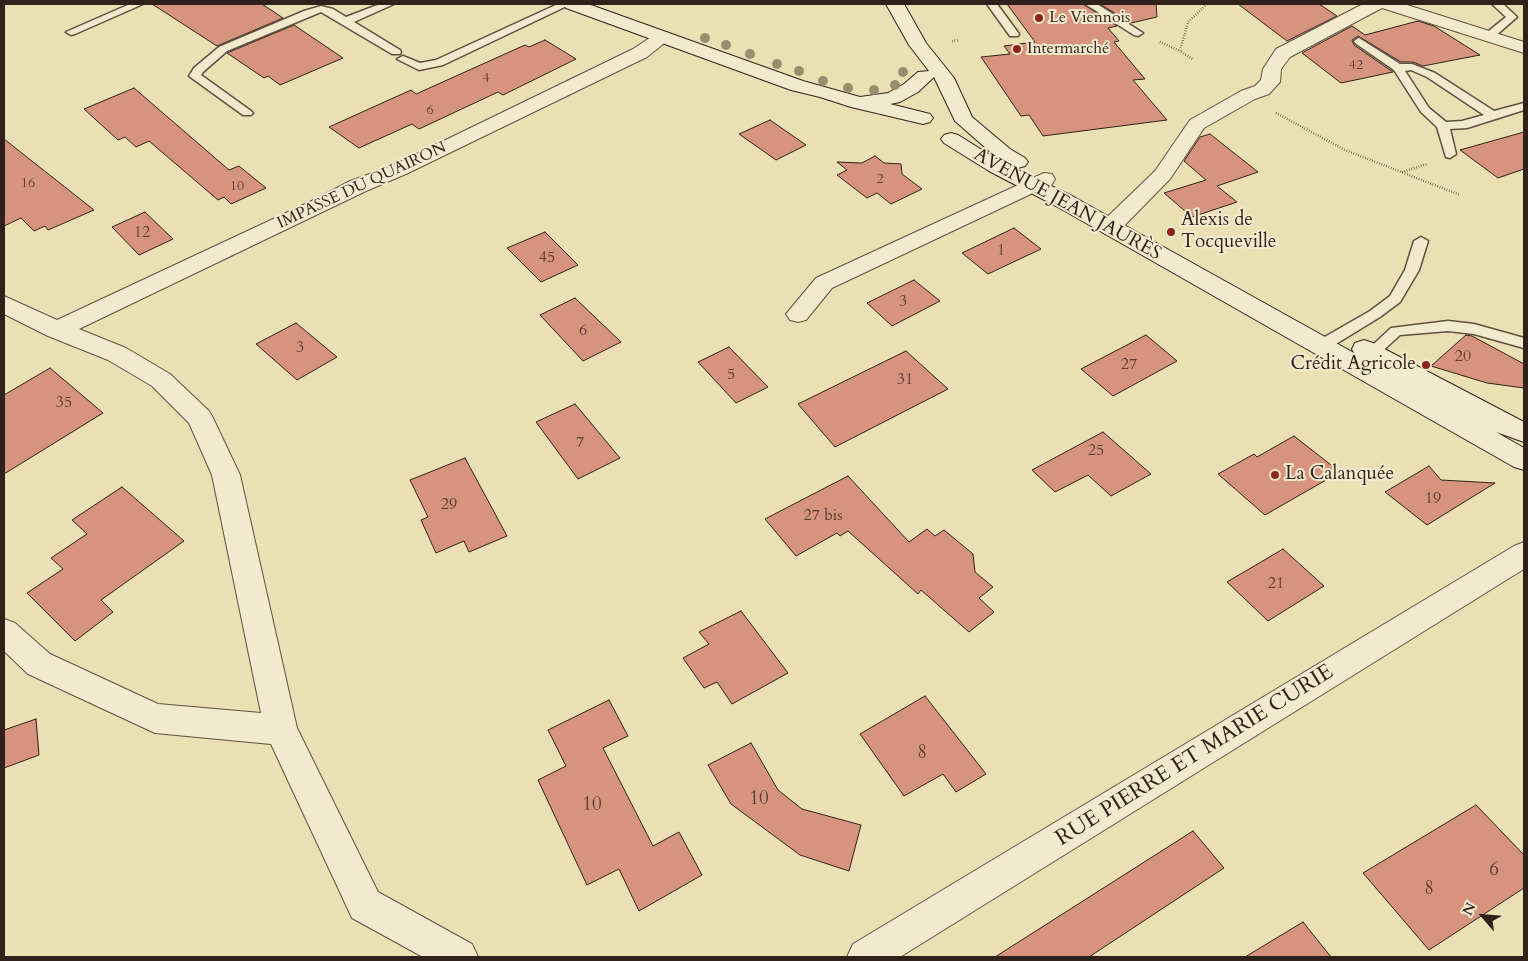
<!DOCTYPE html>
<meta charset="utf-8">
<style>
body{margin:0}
#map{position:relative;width:1528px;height:961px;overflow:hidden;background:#ebdfb4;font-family:Cardo,serif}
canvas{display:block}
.frame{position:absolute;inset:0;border:5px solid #30221b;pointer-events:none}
.north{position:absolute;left:1458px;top:891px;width:50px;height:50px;-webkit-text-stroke:4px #f2eace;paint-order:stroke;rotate:297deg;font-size:14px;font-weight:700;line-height:20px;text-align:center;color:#30221b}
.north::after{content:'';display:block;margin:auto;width:18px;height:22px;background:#30221b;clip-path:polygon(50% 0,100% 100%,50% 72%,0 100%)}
</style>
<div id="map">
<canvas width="1528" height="961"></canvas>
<div class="frame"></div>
<div class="north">N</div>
</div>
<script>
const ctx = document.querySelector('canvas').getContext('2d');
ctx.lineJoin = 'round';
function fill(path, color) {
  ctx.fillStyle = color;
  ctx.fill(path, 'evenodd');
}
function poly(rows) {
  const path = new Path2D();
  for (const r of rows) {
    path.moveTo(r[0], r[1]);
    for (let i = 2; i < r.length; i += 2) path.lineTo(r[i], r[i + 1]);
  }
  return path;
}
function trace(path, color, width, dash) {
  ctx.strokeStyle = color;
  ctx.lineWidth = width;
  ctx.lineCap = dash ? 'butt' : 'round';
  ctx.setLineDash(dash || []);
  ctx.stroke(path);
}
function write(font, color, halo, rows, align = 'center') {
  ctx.font = font + ' Cardo,serif';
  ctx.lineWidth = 4;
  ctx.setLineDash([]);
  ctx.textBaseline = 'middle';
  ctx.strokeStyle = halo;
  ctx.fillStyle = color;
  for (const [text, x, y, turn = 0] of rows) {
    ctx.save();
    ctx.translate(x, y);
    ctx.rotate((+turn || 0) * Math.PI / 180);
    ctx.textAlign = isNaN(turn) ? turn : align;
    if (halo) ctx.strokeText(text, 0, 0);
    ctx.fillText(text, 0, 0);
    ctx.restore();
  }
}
const building = poly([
 [152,4,262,4,283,18,217,46,152,4],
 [1007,4,1083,4,1117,26,1108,28,1119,41,1114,42,1145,79,1133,80,1167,120,1043,136,1029,115,1021,116,981,57,1010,54,1004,46,1035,42,1007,4],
 [1100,4,1156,4,1157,17,1131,23,1100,4],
 [1238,4,1319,4,1337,16,1287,41,1238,4],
 [1418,21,1434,26,1480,55,1423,66,1413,62,1401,62,1358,36,1352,40,1354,45,1393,72,1341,83,1302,53,1352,26,1365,35,1418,21],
 [294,25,343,58,280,85,268,76,264,78,227,53,294,25],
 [545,40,576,59,503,95,498,92,419,129,412,124,359,148,329,127,411,90,416,94,525,45,529,47,545,40],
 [134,88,229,170,239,166,266,188,231,204,224,197,218,200,149,141,136,147,125,137,118,140,84,109,134,88],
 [770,120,806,145,776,160,739,134,770,120],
 [1524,132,1524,169,1498,178,1460,150,1524,132],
 [1210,134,1258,172,1217,186,1237,202,1192,217,1164,193,1206,180,1184,161,1200,137,1210,134],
 [4,139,94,210,48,230,45,226,34,231,21,218,4,226,4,139],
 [875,156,884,163,901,164,902,174,922,189,891,204,877,193,867,198,837,175,847,170,837,162,862,163,875,156],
 [145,212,173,239,139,255,112,227,145,212],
 [1014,228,1041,249,988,274,962,253,1014,228],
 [545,232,578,265,541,282,507,248,545,232],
 [914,280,940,301,892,326,867,303,914,280],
 [575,298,621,342,583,361,540,315,575,298],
 [296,323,337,357,297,380,256,344,296,323],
 [1146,335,1177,361,1113,396,1081,369,1146,335],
 [1466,335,1472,336,1524,364,1524,388,1487,383,1431,366,1466,335],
 [729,347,768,387,736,403,698,362,729,347],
 [906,351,948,389,835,447,798,404,906,351],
 [50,368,103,413,4,474,4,395,50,368],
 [575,404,620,458,578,479,536,422,575,404],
 [1103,432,1151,474,1111,496,1088,475,1055,492,1032,470,1103,432],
 [1294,436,1340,472,1265,515,1218,474,1254,454,1257,457,1294,436],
 [465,458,507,536,469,552,464,541,436,553,421,520,428,517,410,480,465,458],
 [1429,466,1441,480,1495,483,1427,525,1385,492,1429,466],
 [848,476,909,542,927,529,935,536,944,530,973,554,975,572,993,587,979,598,994,612,969,632,921,590,918,594,848,531,840,536,837,533,796,556,765,519,848,476],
 [122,487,184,541,101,600,113,612,75,641,27,593,63,569,51,558,87,534,72,520,122,487],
 [1283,549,1324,586,1268,621,1227,582,1283,549],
 [741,611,788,673,732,704,717,682,704,688,683,658,709,644,699,632,741,611],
 [925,696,986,774,956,792,943,774,904,796,860,734,925,696],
 [609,700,628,736,603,748,653,846,679,832,702,875,639,911,619,869,587,885,538,780,566,766,548,730,609,700],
 [36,719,39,755,4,768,4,730,36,719],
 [751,743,778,790,802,809,861,825,849,871,800,855,731,804,708,765,751,743],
 [1476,805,1524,855,1524,888,1429,950,1363,873,1476,805],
 [1193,831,1224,868,1089,957,995,957,1193,831],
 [1303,922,1331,957,1245,957,1303,922]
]);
fill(building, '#d6937e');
trace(building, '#30221b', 1);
const service = poly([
 [130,4,143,4,75,34,71,35,66,32,130,4],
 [380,4,394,4,354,22,400,50,401,52,400,54,392,54,321,12,227,51,203,72,201,75,251,111,253,113,251,115,243,115,189,76,194,68,219,47,304,11,321,6,333,9,346,17,380,4],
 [558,4,571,4,443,65,419,70,397,59,403,56,420,63,436,60,558,4],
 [987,4,997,4,1019,34,1018,36,1010,36,987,4],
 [1085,4,1097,4,1143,33,1138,36,1134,35,1085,4],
 [1492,4,1503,4,1517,17,1493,38,1489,39,1484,36,1485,34,1506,17,1492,4],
 [1359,38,1400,64,1412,64,1435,73,1494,111,1524,103,1524,110,1467,128,1450,129,1456,154,1450,158,1446,157,1437,127,1421,112,1394,70,1355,43,1354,41,1359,38],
 [1411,70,1427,77,1484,115,1462,121,1446,122,1429,108,1405,71,1411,70],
 [1421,237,1428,241,1419,270,1400,302,1380,317,1326,350,1316,350,1314,346,1316,342,1370,311,1390,296,1405,270,1414,241,1421,237],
 [1448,321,1474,324,1524,338,1524,348,1474,334,1448,331,1400,335,1376,357,1366,357,1364,353,1391,328,1448,321]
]);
const minor = poly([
 [1363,4,1404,4,1524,42,1524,53,1382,8,1290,57,1281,69,1280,82,1269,94,1255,99,1204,128,1170,179,1118,232,1110,234,1102,232,1099,227,1102,222,1155,171,1190,120,1241,91,1255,86,1261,80,1263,69,1276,49,1363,4],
 [663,32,669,33,672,37,647,57,406,174,366,191,79,329,126,348,170,374,209,411,213,418,240,475,297,728,378,892,472,944,478,957,423,957,352,918,271,744,155,733,28,674,4,651,4,619,15,623,50,654,158,704,261,713,212,475,189,423,152,386,108,360,48,336,4,314,4,296,57,320,318,198,350,181,392,166,633,49,657,33,663,32],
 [1044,173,1052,174,1055,179,1052,184,832,288,806,320,798,322,790,320,786,314,816,278,1044,173],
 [1524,542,1524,569,900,957,847,957,853,944,1514,546,1524,542]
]);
const secondary = poly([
 [563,4,588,4,803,81,860,97,888,93,904,84,918,72,929,71,909,45,886,4,904,4,926,43,954,78,972,117,1010,149,1025,158,1028,162,1025,166,1018,168,1012,167,1072,196,1354,353,1352,349,1355,343,1364,340,1373,343,1524,422,1524,442,1496,432,1524,448,1524,470,1514,467,1056,206,989,171,944,143,941,139,944,135,951,133,958,135,1003,163,1008,165,996,157,955,121,934,77,918,92,900,102,890,104,930,114,933,118,930,122,923,124,851,107,820,97,791,90,566,8,563,4]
]);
trace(service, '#5f5141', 3);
trace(minor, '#5f5141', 2);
trace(secondary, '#30221b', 2);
trace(poly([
 [952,41,959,40],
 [1160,42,1180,51],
 [1192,59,1180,51,1188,22,1207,4],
 [1276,113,1345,150,1460,195],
 [1402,172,1427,164]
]), '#30221b', 2.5, [0.5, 2]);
fill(service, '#f2eace');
fill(minor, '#f2eace');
fill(secondary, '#f2eace');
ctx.fillStyle = '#988d6f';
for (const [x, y] of [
 [705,38],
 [726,45],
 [750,54],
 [777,64],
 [799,71],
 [903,72],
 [823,81],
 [895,85],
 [848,88],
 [874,90]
]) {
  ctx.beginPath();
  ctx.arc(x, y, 5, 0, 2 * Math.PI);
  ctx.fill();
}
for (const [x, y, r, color] of [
 [1039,18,5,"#8f2418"],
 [1017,49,5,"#8f2418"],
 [1171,232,5,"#8f2418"],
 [1426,365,5,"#8f2418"],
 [1275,475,5,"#8f2418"]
]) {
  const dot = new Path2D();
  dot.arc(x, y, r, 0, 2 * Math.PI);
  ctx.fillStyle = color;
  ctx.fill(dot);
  trace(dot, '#f2eace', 2);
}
write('14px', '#5a3e34', null, [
 ["42",1356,66],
 ["4",486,79],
 ["6",430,111],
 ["2",880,180],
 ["16",28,184],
 ["10",237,187]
]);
write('16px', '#30221b', '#f2eace', [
 ["Le Viennois",1049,18],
 ["Intermarché",1027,49]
], 'left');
write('16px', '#30221b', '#f2eace', [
 ["IMPASSE DU QUAIRON",362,186,-25]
]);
write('16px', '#5a3e34', null, [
 ["12",142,233],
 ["1",1001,251],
 ["45",547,258],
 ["3",903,302],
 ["6",583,331],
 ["3",300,348],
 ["20",1463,357],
 ["27",1129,365],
 ["5",731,375],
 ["31",905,380],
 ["35",64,403],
 ["7",580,443],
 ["25",1096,451],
 ["19",1433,499],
 ["29",449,505],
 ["27 bis",823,516],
 ["21",1276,584]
]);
write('19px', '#30221b', '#f2eace', [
 ["AVENUE JEAN JAURÈS",1067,205,29]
]);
write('19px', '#30221b', '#f2eace', [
 ["Alexis de",1181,221],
 ["Tocqueville",1181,243],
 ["Crédit Agricole",1416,365,"right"],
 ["La Calanquée",1285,475]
], 'left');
write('19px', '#5a3e34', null, [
 ["8",922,754],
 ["10",759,800],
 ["10",592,806],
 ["6",1494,871],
 ["8",1429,890]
]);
write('22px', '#30221b', '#f2eace', [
 ["RUE PIERRE ET MARIE CURIE",1195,756,-32]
]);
</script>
